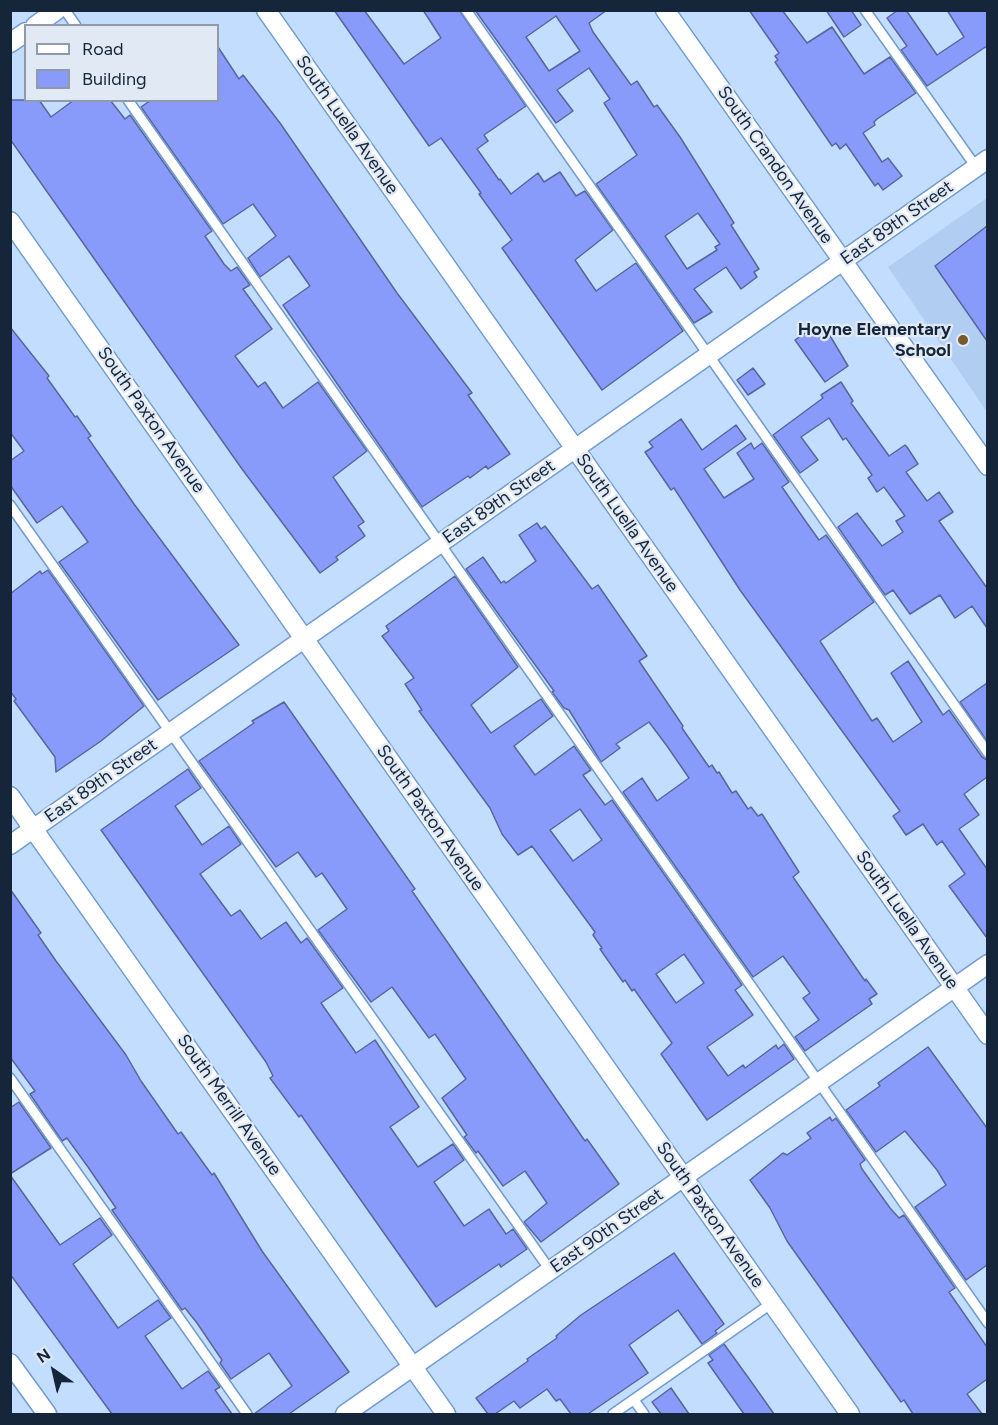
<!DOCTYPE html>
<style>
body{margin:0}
#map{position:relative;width:998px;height:1425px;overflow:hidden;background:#c3ddff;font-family:Figtree,sans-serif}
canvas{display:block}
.frame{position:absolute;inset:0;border:12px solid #15263b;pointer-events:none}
.legend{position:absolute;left:24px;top:24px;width:195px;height:78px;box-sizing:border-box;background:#e0e9f4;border:2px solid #8f9baa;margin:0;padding:8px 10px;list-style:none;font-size:18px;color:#15263b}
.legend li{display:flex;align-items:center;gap:12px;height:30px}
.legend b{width:30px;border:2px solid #8f9baa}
.north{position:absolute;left:24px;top:1341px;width:60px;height:60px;-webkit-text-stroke:4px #e0e9f4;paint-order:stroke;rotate:326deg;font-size:16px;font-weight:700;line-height:24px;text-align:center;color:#15263b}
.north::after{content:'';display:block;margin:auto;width:21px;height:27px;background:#15263b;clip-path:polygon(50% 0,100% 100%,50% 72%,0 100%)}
</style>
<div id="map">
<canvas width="998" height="1425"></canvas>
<div class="frame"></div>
<ul class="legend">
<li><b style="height:8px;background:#fff"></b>Road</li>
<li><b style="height:16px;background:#899bfa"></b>Building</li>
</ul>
<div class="north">N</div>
</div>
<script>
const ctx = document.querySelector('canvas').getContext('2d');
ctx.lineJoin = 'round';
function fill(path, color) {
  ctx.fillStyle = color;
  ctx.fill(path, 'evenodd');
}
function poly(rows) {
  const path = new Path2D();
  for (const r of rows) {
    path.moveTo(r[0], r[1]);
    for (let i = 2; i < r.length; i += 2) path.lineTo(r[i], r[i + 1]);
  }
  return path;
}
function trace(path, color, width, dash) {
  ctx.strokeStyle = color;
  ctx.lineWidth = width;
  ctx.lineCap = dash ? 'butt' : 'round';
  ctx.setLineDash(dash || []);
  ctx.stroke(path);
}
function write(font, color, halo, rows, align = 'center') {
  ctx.font = font + ' Figtree,sans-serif';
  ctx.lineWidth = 4.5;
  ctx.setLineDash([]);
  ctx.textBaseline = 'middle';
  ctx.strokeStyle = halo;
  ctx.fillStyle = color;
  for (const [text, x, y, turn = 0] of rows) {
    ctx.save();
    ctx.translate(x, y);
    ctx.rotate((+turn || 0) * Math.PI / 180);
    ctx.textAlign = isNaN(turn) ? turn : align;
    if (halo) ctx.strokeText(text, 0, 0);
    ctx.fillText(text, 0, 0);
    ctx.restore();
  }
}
fill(poly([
 [987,198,987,412,888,267]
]), '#b1cef2');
const building = poly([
 [334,10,364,10,404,64,441,38,423,10,459,10,526,106,484,135,488,141,477,149,499,180,500,179,511,194,538,173,544,182,560,172,576,196,585,191,613,230,575,260,596,291,636,263,683,331,602,390,502,248,512,240,479,194,481,193,441,138,429,146,334,10],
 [475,10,607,10,589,23,593,32,631,85,637,81,654,107,657,105,680,137,734,223,731,225,759,269,754,272,757,277,741,289,726,267,694,289,712,312,694,323,596,184,637,155,604,103,610,99,589,68,557,90,573,111,556,123,475,10],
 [556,16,580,51,549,71,526,37,556,16],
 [698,213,720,244,715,247,717,250,687,269,665,236,698,213],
 [749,10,782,10,807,43,832,27,864,74,890,57,916,93,877,119,874,122,875,125,863,133,882,162,888,158,902,176,883,190,878,183,875,186,846,144,840,149,836,143,832,146,775,62,778,60,775,56,779,53,749,10],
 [826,10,851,10,861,25,844,37,826,10],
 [898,10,906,10,937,55,964,37,947,10,987,10,987,46,927,86,901,50,907,46,887,18,898,10],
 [218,47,239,79,243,75,280,123,397,293,472,393,468,395,510,454,488,469,486,466,470,478,468,476,422,507,283,305,310,286,289,256,260,277,248,258,276,236,253,204,223,224,141,107,151,100,218,100,218,47],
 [10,100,39,100,51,117,74,100,110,100,125,119,130,115,212,231,205,236,224,264,231,271,237,267,250,285,243,289,272,329,235,356,258,387,265,382,283,408,318,382,367,451,333,477,364,522,358,526,365,536,336,557,338,560,320,573,242,469,10,139,10,100],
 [987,226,987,341,935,266,987,226],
 [815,326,824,338,829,334,848,366,825,382,795,340,815,326],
 [10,327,49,376,47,378,75,417,77,416,91,436,88,438,134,504,239,645,158,700,59,562,88,542,62,506,37,523,10,485,10,461,24,451,10,432,10,327],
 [753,368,765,384,748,395,737,380,753,368],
 [841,382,853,401,851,403,889,456,905,445,907,447,918,464,906,472,927,501,939,492,953,512,939,521,987,588,987,628,972,606,955,618,940,595,910,614,893,590,885,595,838,527,857,513,882,546,903,532,896,521,905,516,884,487,877,492,868,478,872,475,846,438,843,440,829,418,801,437,818,460,800,473,773,435,823,398,821,395,841,382],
 [681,419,702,450,736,425,746,439,704,469,724,498,754,479,737,453,751,443,754,449,762,443,789,482,782,487,804,519,819,540,826,535,874,602,820,641,872,721,877,718,893,742,922,722,891,673,908,661,943,715,949,710,982,757,987,760,987,777,964,794,979,815,959,829,987,869,987,938,949,886,965,874,942,841,937,845,923,824,906,835,893,816,900,811,740,590,674,488,671,490,645,452,653,447,649,442,681,419],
 [537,523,541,529,545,526,592,589,598,585,647,656,639,661,683,726,682,728,709,767,712,765,717,773,719,772,732,793,736,791,748,809,751,807,758,816,762,814,799,872,793,877,865,981,866,979,877,994,869,999,872,1004,805,1051,795,1037,819,1020,803,998,810,993,783,956,753,977,623,792,642,778,657,801,689,778,667,746,649,722,616,744,620,748,601,762,569,710,564,708,552,692,554,691,466,569,483,557,501,583,504,581,506,583,536,561,519,535,537,523],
 [48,570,144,706,101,741,56,772,55,757,14,701,16,699,10,691,10,594,40,571,42,574,48,570],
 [455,576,518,667,471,705,491,733,541,699,553,716,514,746,535,775,574,746,591,770,583,775,605,805,612,800,742,985,735,990,753,1015,707,1047,728,1076,743,1065,745,1068,776,1045,778,1049,784,1044,794,1059,707,1120,661,1054,672,1043,634,989,632,991,625,980,623,982,600,949,602,948,593,935,595,932,532,846,518,855,502,834,490,808,419,711,422,710,405,684,414,678,382,636,389,631,386,626,455,576],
 [580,809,602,840,573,861,550,830,580,809],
 [684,954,704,983,676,1003,656,974,684,954],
 [987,683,987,741,960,702,987,683],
 [284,702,415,889,412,891,585,1141,587,1139,619,1184,541,1242,524,1222,547,1203,525,1171,503,1186,478,1151,476,1153,464,1137,467,1135,442,1098,466,1079,435,1034,429,1038,392,987,371,1002,318,930,347,909,322,873,316,877,298,852,276,867,199,761,254,723,252,721,284,702],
 [188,769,201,788,175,806,202,845,229,826,241,844,200,874,231,916,240,910,261,939,286,922,301,943,307,938,343,988,321,1003,356,1053,375,1040,419,1107,390,1127,418,1167,453,1144,464,1160,434,1182,464,1226,489,1209,506,1234,513,1229,527,1249,501,1267,499,1264,436,1307,301,1115,299,1117,270,1078,273,1076,266,1062,101,830,188,769],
 [10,889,41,933,38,935,56,961,126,1055,141,1081,178,1134,181,1132,212,1175,214,1173,262,1251,349,1372,289,1414,254,1414,292,1386,269,1353,231,1379,220,1363,222,1360,197,1323,185,1308,182,1310,112,1210,116,1208,88,1167,67,1138,62,1141,30,1094,35,1091,10,1057,10,889],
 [928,1047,987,1128,987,1265,966,1280,915,1207,946,1185,937,1170,905,1131,876,1152,846,1110,880,1086,878,1083,928,1047],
 [19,1102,51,1148,10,1174,10,1108,19,1102],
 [830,1117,832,1121,836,1118,865,1160,860,1164,862,1169,890,1208,899,1218,904,1215,955,1288,949,1292,987,1347,987,1379,967,1394,982,1414,913,1414,904,1400,901,1402,787,1241,770,1208,750,1180,783,1153,787,1155,811,1138,807,1133,830,1117],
 [10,1175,60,1245,100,1218,112,1235,73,1264,118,1328,158,1300,171,1318,145,1336,182,1389,208,1371,220,1387,215,1390,232,1414,112,1414,10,1274,10,1175],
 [674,1253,724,1324,715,1331,717,1333,702,1344,678,1310,629,1345,648,1373,588,1414,571,1414,560,1399,556,1401,547,1389,520,1408,514,1401,495,1414,488,1414,476,1398,528,1361,527,1359,557,1338,556,1336,581,1315,674,1253],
 [724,1344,750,1380,774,1414,744,1414,708,1363,713,1360,709,1355,724,1344],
 [671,1388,689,1414,661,1414,652,1402,671,1388]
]);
fill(building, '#899bfa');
trace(building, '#59659d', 1.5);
const service = poly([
 [65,10,76,26],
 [466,10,988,753],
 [865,10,976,167],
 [128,100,988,1323],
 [10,505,550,1270],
 [10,1078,247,1414],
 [634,1400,644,1414],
 [613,1414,772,1303]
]);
const minor = poly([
 [266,10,988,1035],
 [665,10,988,466],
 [35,26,57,10],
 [10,43,26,32],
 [10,221,850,1414],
 [10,796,446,1414],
 [10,845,988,159],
 [10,1363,47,1414],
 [345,1414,988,964]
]);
trace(service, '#729cd0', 12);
trace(minor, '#729cd0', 21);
trace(service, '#fff', 9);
trace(minor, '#fff', 18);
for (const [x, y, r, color] of [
 [963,340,6,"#795a2f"]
]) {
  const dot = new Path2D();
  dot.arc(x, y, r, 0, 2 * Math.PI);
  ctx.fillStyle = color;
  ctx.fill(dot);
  trace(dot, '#e0e9f4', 2);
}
write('18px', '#15263b', '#e0e9f4', [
 ["South Luella Avenue",347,125,55],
 ["South Crandon Avenue",775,165,55],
 ["East 89th Street",897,223,-35],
 ["South Paxton Avenue",151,420,55],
 ["East 89th Street",499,502,-35],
 ["South Luella Avenue",627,523,55],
 ["East 89th Street",101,781,-35],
 ["South Paxton Avenue",430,818,55],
 ["South Luella Avenue",907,920,55],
 ["South Merrill Avenue",229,1105,55],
 ["South Paxton Avenue",710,1215,55],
 ["East 90th Street",607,1231,-35]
]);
write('bold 18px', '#15263b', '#e0e9f4', [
 ["Hoyne Elementary",951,330],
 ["School",951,351]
], 'right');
</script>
